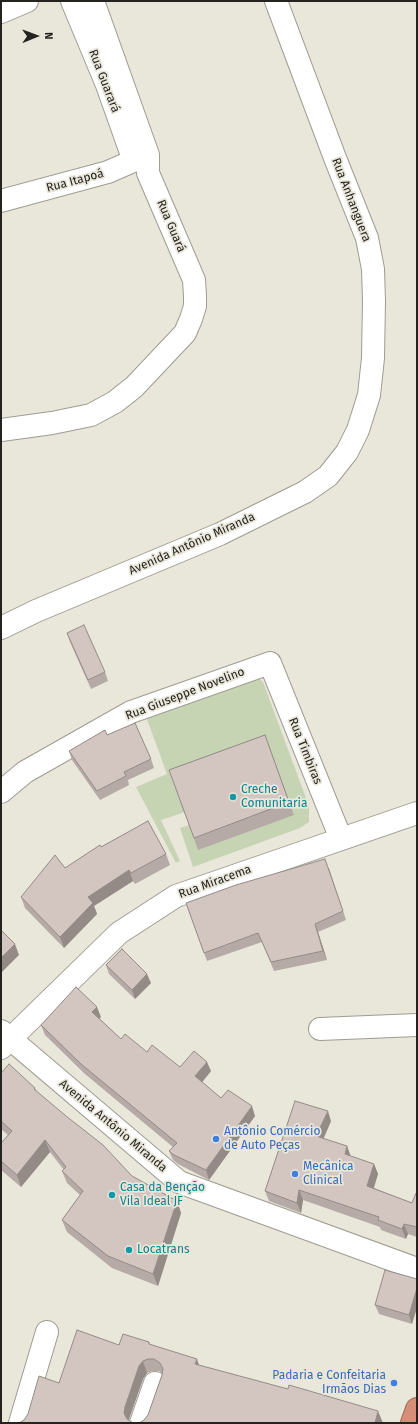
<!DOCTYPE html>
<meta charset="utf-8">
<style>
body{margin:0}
#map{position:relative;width:418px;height:1424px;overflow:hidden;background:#e9e6da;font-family:"Fira Sans",sans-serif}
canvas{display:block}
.frame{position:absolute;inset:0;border:2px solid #24231f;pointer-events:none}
.north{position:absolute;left:16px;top:16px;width:40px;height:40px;-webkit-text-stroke:3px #e9e6da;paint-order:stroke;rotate:89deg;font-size:11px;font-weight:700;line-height:16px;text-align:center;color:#24231f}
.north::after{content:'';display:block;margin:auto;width:14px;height:18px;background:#24231f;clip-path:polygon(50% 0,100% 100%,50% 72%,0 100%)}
</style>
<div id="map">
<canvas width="418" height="1424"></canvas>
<div class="frame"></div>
<div class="north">N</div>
</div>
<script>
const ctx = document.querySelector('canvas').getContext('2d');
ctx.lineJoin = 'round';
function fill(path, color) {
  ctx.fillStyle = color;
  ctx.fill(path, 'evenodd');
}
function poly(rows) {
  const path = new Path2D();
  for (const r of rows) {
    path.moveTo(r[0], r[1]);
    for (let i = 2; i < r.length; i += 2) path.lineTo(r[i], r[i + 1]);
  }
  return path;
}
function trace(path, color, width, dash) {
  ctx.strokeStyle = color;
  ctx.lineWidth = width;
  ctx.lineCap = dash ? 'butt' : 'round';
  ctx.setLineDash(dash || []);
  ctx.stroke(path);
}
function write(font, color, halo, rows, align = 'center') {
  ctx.font = font + ' "Fira Sans",sans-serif';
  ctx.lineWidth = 3.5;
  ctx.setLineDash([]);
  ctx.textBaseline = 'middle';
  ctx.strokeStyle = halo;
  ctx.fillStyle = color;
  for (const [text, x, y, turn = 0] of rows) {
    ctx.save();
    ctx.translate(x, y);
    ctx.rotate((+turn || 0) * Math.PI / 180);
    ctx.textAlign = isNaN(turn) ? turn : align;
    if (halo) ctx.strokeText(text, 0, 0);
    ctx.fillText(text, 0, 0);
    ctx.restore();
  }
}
fill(poly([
 [255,675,263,682,309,806,309,822,300,828,193,867,180,828,189,825,198,850,185,812,161,820,180,861,176,863,136,787,167,774,144,711]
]), '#c6d4b4');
const minor = poly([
 [72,1,107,85,134,161],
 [1,12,27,1],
 [1,201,108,172,147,155],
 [1,430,52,423,91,415,115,402,134,387,185,333,191,319,195,306,195,296,194,280,148,173,148,155,93,1],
 [1,628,36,611,220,534,305,492,328,476,347,452,358,430,369,395,373,358,374,301,373,269,367,238,335,158,276,1],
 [1,792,25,772,131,712,270,663,341,839],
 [320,1029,417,1025],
 [1,1031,179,1182,417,1269],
 [1,1048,119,933,176,896,417,813],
 [20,1423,47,1332],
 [141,1423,155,1383]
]);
const highway = poly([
 [412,1423,417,1409]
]);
trace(minor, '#9f9c91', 24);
trace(highway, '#976958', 24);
trace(minor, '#fff', 22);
trace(highway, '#d58e77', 22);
fill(poly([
 [67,633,105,672,108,681,91,689,70,642],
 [107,735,151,759,154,768,128,780,129,785,100,800,72,760,69,751],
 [265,735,294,815,198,850,169,770],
 [101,847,166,854,170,865,135,884,133,881,94,906,97,914,64,948,25,908,21,897,65,868],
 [329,868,346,920,318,932,327,960,274,971,262,942,207,961,186,903],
 [106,965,151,983,135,999,109,974],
 [101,1017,99,1018,121,1039,147,1052,180,1067,211,1071,202,1082,221,1098,255,1116,209,1180,178,1164,173,1160,169,1151,173,1147,85,1074,45,1035,41,1025],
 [1,1073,35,1088,37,1092,132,1176,177,1201,181,1213,158,1286,112,1268,67,1232,62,1220,80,1195,67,1183,62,1171,64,1170,50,1152,21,1187,1,1170,1,1143,8,1135,1,1129],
 [331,1121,323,1139,347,1146,350,1156,374,1164,378,1174,374,1188,412,1203,417,1194,417,1237,408,1234,406,1239,381,1230,380,1227,303,1200,301,1213,269,1201,265,1191],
 [417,1279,412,1324,379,1314,375,1305],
 [149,1342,150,1345,199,1365,383,1423,144,1420,148,1415,162,1375,162,1374,159,1371,152,1371,147,1373,143,1379,129,1419,24,1420,59,1383,119,1345]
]), '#b5aaa6');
fill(poly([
 [129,870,133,881,94,906,97,914,64,948,60,937,88,897],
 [315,924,318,932,327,960,323,951],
 [15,944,19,955,1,973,1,958],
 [147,974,151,983,135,999,132,990],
 [97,1007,101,1017,96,1022,92,1012],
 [207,1062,211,1071,199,1086,195,1076],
 [252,1106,255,1116,209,1180,206,1170],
 [328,1111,331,1121,320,1147,316,1136],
 [45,1140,50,1152,21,1187,17,1175],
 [347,1146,351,1157,345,1154],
 [374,1164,378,1174,371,1196,367,1186],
 [299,1190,303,1200,301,1213,297,1203],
 [177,1201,181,1213,158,1286,153,1274],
 [404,1224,408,1234,406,1239,402,1229],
 [417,1288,417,1308,412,1324,409,1315],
 [197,1359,201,1371,195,1364],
 [143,1361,147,1373,143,1379,129,1419,129,1423,124,1413,125,1407,139,1366],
 [378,1411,383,1423,375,1423]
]), '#948b87');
const building = poly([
 [84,625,105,672,88,680,67,633,84,625],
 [135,723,151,759,124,772,126,776,97,791,69,751,105,730,107,735,135,723],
 [265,735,289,802,194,838,169,770,265,735],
 [148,821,166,854,131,873,129,870,88,897,93,903,60,937,21,897,55,855,65,868,100,845,101,847,148,821],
 [325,859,343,911,315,924,323,951,271,962,258,933,204,953,186,903,236,885,325,859],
 [1,930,15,944,1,958,1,930],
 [122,949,147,974,132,990,106,965,122,949],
 [76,987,97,1007,92,1012,121,1039,125,1034,147,1052,152,1045,180,1067,194,1051,207,1062,195,1076,221,1098,228,1090,252,1106,206,1170,174,1155,169,1151,177,1143,81,1064,41,1025,76,987],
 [9,1064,35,1088,34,1089,66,1116,103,1145,132,1176,177,1201,153,1274,108,1256,62,1220,83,1191,62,1171,66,1167,45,1140,17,1175,1,1161,1,1143,12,1131,1,1121,1,1073,9,1064],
 [295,1101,328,1111,316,1136,347,1146,345,1154,374,1164,367,1186,412,1203,416,1193,417,1194,417,1227,404,1224,402,1229,378,1220,379,1217,299,1190,297,1203,265,1191,295,1101],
 [385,1270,417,1279,417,1288,409,1315,375,1305,385,1270],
 [77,1330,119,1345,123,1334,149,1342,149,1344,197,1359,195,1364,288,1389,289,1385,378,1411,375,1423,139,1423,144,1420,148,1415,162,1375,163,1369,160,1363,154,1359,148,1359,143,1361,139,1366,125,1407,124,1413,127,1419,133,1423,137,1423,19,1423,24,1420,28,1414,39,1376,59,1383,77,1330]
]);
fill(building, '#d3c6c1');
trace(building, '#948b87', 1);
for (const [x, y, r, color] of [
 [233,797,4,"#0f9aa8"],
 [216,1139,4,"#3f7fe0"],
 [295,1174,4,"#3f7fe0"],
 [112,1195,4,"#0f9aa8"],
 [129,1250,4,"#0f9aa8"],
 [394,1383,4,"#3f7fe0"]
]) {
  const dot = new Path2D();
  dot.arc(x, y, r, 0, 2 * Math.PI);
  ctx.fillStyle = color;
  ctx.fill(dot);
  trace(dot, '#e9e6da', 1.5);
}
write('12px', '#24231f', '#e9e6da', [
 ["Rua Guarará",104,81,69],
 ["Rua Itapoá",75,181,-15],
 ["Rua Anhanguera",351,200,69],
 ["Rua Guará",171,226,67],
 ["Avenida Antônio Miranda",192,544,-24],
 ["Rua Giuseppe Novelino",185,694,-21],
 ["Rua Timbiras",305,751,68],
 ["Rua Miracema",215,882,-20],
 ["Avenida Antônio Miranda",113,1126,40]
]);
write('12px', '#0d838f', '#e9e6da', [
 ["Creche",241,790],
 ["Comunitaria",241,804],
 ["Casa da Benção",120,1188],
 ["Vila Ideal JF",120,1202],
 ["Locatrans",137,1250]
], 'left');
write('12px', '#366cbe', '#e9e6da', [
 ["Antônio Comércio",224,1132],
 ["de Auto Peças",224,1146],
 ["Mecânica",303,1167],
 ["Clinical",303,1181],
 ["Padaria e Confeitaria",386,1376,"right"],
 ["Irmãos Dias",386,1390,"right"]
], 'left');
</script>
